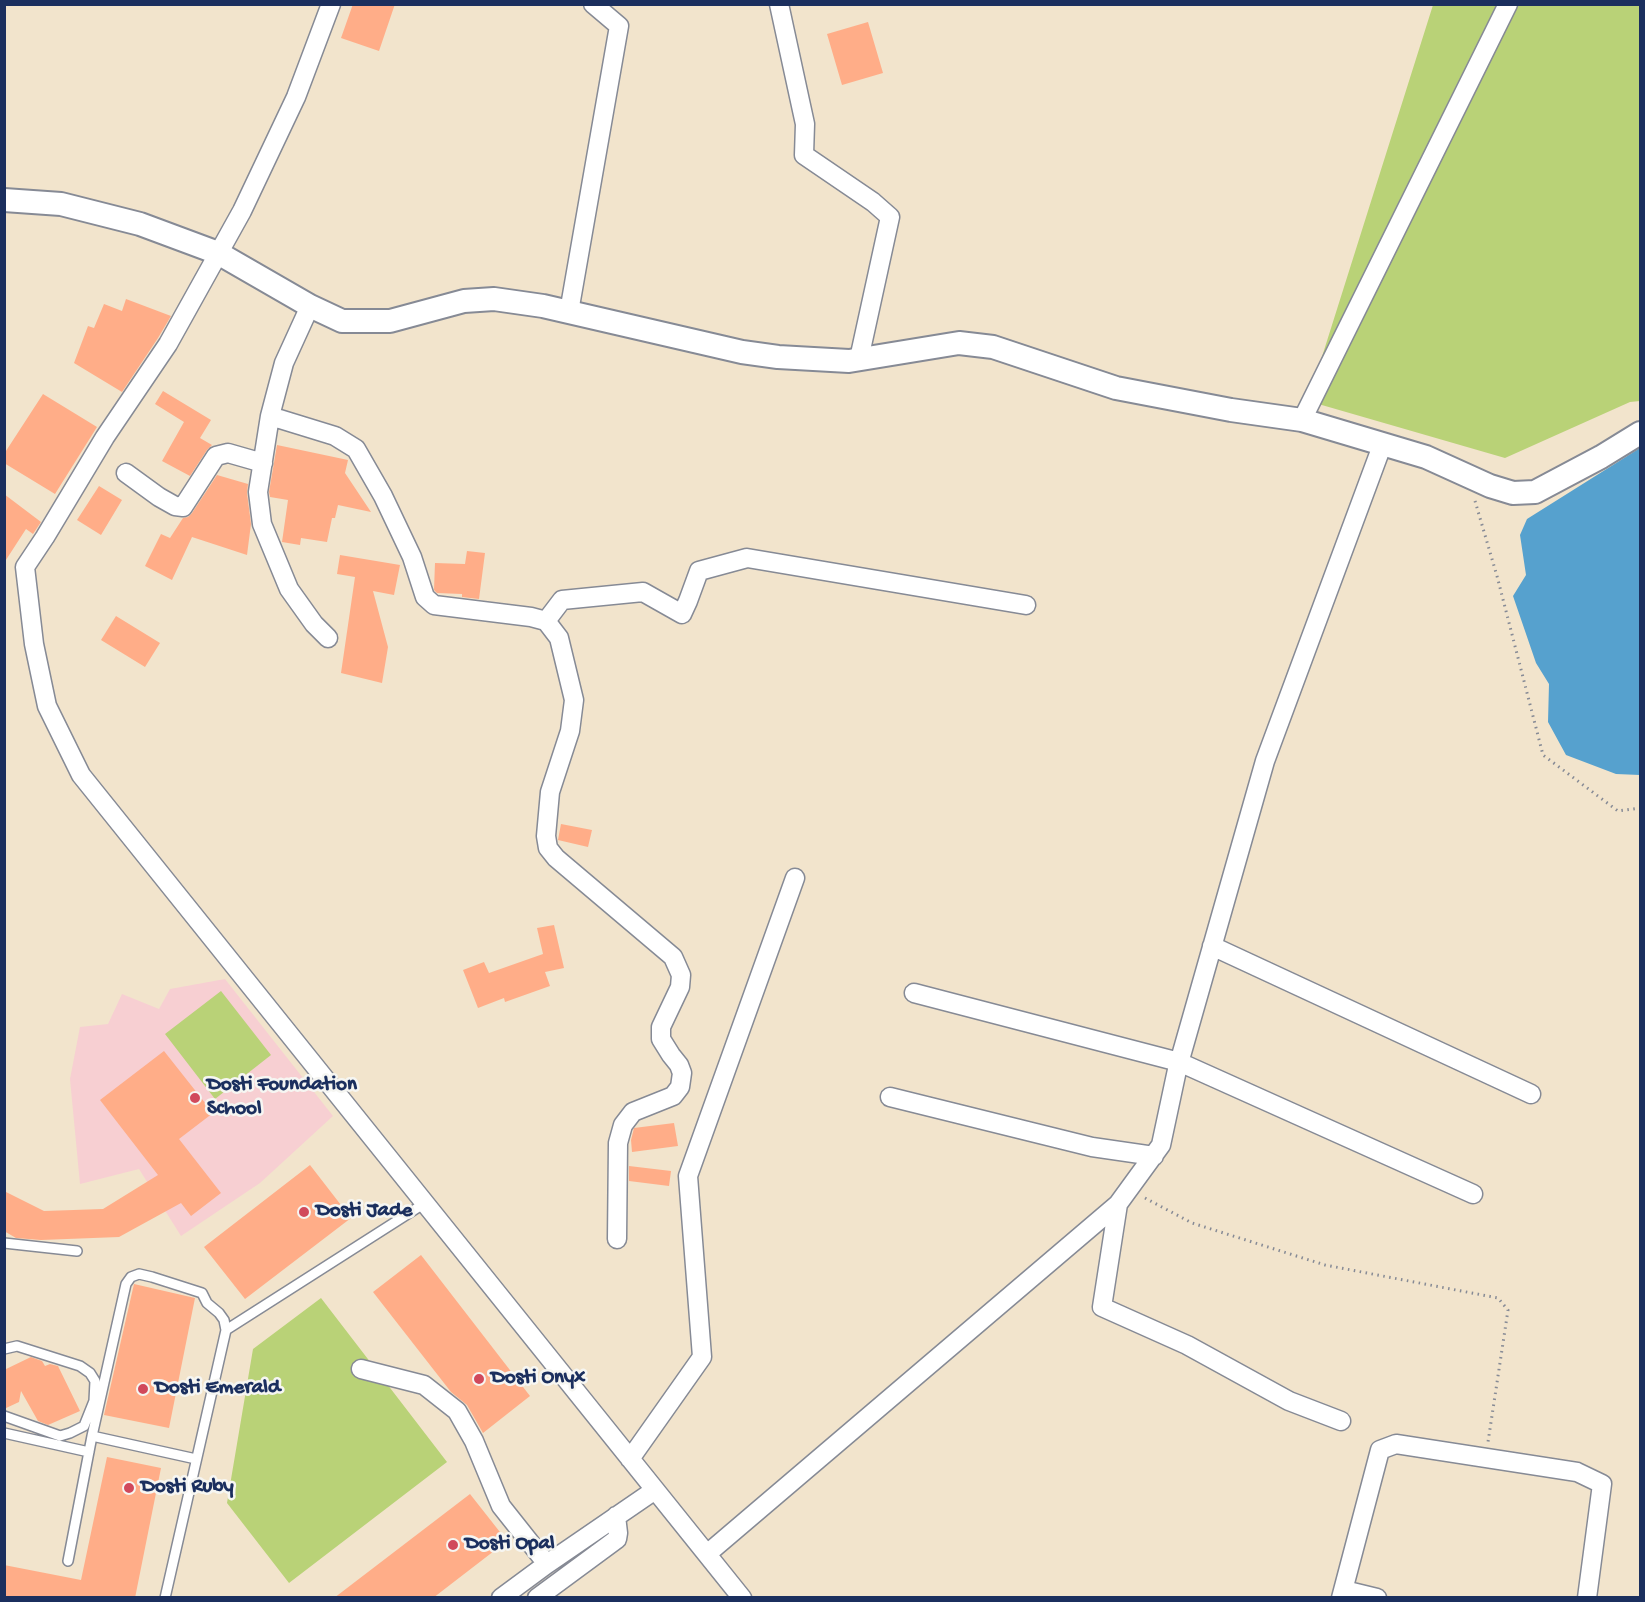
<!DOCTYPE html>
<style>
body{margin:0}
#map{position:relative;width:1645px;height:1602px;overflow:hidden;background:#f2e4cc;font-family:"Gochi Hand",sans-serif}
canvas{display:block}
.frame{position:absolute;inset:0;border:6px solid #1b2f5e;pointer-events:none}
</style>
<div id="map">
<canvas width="1645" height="1602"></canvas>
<div class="frame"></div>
</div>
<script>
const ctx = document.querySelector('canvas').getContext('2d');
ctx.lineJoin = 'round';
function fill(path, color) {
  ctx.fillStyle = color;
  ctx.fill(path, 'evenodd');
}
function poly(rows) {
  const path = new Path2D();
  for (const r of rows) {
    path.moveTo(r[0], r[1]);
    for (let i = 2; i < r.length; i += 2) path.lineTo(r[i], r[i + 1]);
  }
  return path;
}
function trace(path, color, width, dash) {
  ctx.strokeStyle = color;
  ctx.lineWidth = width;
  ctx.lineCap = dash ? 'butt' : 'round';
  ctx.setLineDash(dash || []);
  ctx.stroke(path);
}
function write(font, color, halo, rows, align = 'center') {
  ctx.font = font + ' "Gochi Hand",sans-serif';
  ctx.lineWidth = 5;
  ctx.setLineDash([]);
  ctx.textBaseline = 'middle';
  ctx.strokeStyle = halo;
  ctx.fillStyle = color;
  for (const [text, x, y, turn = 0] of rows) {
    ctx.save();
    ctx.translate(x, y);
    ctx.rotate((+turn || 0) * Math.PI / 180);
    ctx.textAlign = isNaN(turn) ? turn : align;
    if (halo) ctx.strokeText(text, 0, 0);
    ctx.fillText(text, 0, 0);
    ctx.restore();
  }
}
fill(poly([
 [225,979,333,1116,260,1183,181,1236,139,1169,80,1184,70,1079,80,1027,108,1024,122,994,159,1009,170,989]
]), '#f7cfd2');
fill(poly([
 [1433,5,1640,5,1640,401,1630,402,1505,458,1308,401],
 [221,991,271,1055,215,1099,165,1034],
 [321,1298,447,1462,289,1583,227,1503,253,1349]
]), '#b9d277');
fill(poly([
 [1640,448,1640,775,1616,774,1566,755,1548,722,1549,684,1536,663,1513,596,1526,575,1520,535,1527,519]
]), '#56a1ce');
fill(poly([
 [353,4,395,4,379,51,341,38],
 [868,22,883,73,842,85,827,34],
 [126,299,171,316,158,338,122,392,74,363,88,326,94,328,104,304,122,311],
 [163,391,211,420,200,438,212,445,207,450,190,476,162,461,184,422,155,404],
 [43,394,97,427,55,494,4,463,4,454],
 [277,445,348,460,345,473,371,512,338,505,335,518,332,518,327,542,301,538,300,545,282,542,288,500,270,497,269,492],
 [217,475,248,484,247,493,251,524,247,555,192,537,172,580,145,566,161,534,170,538,183,518,188,517,192,513],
 [99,486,122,500,101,535,77,520],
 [4,494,41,522,33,534,26,529,4,563],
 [467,551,485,553,479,599,462,597,462,594,437,593,434,590,435,563,465,564],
 [340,555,400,565,394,595,373,591,388,647,382,683,341,673,355,577,337,574],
 [116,616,160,643,145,667,101,640],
 [561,824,592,830,588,847,558,840],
 [554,925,564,968,545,972,550,986,505,1002,504,998,478,1008,463,970,484,962,489,973,543,954,537,928],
 [164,1051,213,1113,179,1139,221,1193,191,1216,181,1203,119,1237,41,1240,16,1238,4,1231,4,1191,44,1211,103,1209,158,1175,100,1100],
 [674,1123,678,1146,632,1152,631,1140,634,1128],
 [310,1165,351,1218,245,1299,204,1247],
 [629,1166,671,1171,669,1186,629,1181],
 [421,1255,530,1396,483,1433,467,1405,451,1392,373,1292],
 [134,1284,195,1298,169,1428,104,1415],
 [31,1357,42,1361,45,1366,50,1364,58,1366,80,1411,48,1425,38,1421,21,1391,19,1402,4,1409,4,1370],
 [107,1457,161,1468,135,1598,4,1598,4,1565,81,1580],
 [470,1494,507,1541,433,1598,334,1598]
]), '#ffad88');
const service = poly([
 [4,1243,77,1251],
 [226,1330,425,1203],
 [4,1349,17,1346,80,1366,90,1373,95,1381,94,1401,84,1426,70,1433,60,1436,4,1416],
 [4,1433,89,1452],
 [92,1436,196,1459],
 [68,1561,92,1436,126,1284,131,1277,139,1274,152,1277,202,1293,207,1303,219,1313,224,1320,226,1330,165,1598]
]);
const minor = poly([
 [331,4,296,97,242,211,168,344,105,437,45,537,25,567,34,644,47,706,81,775,742,1598],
 [779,4,805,124,804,155,873,202,890,217,859,359],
 [310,306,284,363,270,416,335,436,356,449,383,496,412,557,425,597,434,605,531,617,546,621,559,638,574,700,570,731,550,792,546,836,548,848,556,858,673,957,681,975,680,987,661,1027,661,1039,671,1055,679,1065,682,1073,680,1087,673,1096,633,1112,623,1125,618,1143,617,1239],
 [569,312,619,26,593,4],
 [270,416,258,492,262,524,289,589,314,624,328,638],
 [1302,420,1508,4],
 [126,473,159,497,175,506,183,507,216,456,228,453,263,463],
 [546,621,562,600,643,592,682,614,688,601,699,571,747,558,1026,605],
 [1212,946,1531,1094],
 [914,993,1179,1062,1473,1194],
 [890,1097,1092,1147,1154,1156],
 [361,1369,424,1385,457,1411,474,1441,501,1506,547,1564],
 [1341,1421,1289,1401,1187,1345,1102,1307,1118,1204,1161,1145,1177,1070,1265,761,1383,443],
 [630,1459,702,1357,688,1176,795,878],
 [707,1554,1118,1204],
 [1344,1590,1377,1598],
 [501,1598,547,1564,655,1490],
 [537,1598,617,1539,618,1533,616,1516],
 [1341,1598,1380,1450,1396,1444,1577,1472,1602,1484,1587,1598]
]);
const tertiary = poly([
 [4,200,61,204,140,224,218,253,310,306,342,321,390,321,464,301,494,299,543,306,742,352,778,357,849,361,959,343,993,347,1116,388,1231,410,1302,420,1426,457,1490,486,1513,493,1535,492,1601,457,1640,433]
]);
trace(service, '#868a95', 12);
trace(minor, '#868a95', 21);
trace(tertiary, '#868a95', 26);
trace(poly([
 [1475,501,1497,576,1543,755,1618,811,1640,808],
 [1145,1198,1192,1223,1325,1265,1498,1298,1508,1310,1488,1442]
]), '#868a95', 3, [1.5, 4.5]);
trace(service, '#fff', 9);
trace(minor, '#fff', 18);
trace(tertiary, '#fff', 22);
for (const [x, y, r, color] of [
 [195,1098,6,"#d1495b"],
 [304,1212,6,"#d1495b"],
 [479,1379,6,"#d1495b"],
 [143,1389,6,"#d1495b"],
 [129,1488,6,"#d1495b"],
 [453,1545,6,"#d1495b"]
]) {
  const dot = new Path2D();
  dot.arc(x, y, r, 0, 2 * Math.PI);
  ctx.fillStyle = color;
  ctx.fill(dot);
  trace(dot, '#f6f6f2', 2);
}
write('bold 21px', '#1b2f5e', '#f6f6f2', [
 ["Dosti Foundation",207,1086],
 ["School",207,1110],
 ["Dosti Jade",316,1212],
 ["Dosti Onyx",491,1379],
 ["Dosti Emerald",155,1389],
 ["Dosti Ruby",141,1488],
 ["Dosti Opal",465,1545]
], 'left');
</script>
